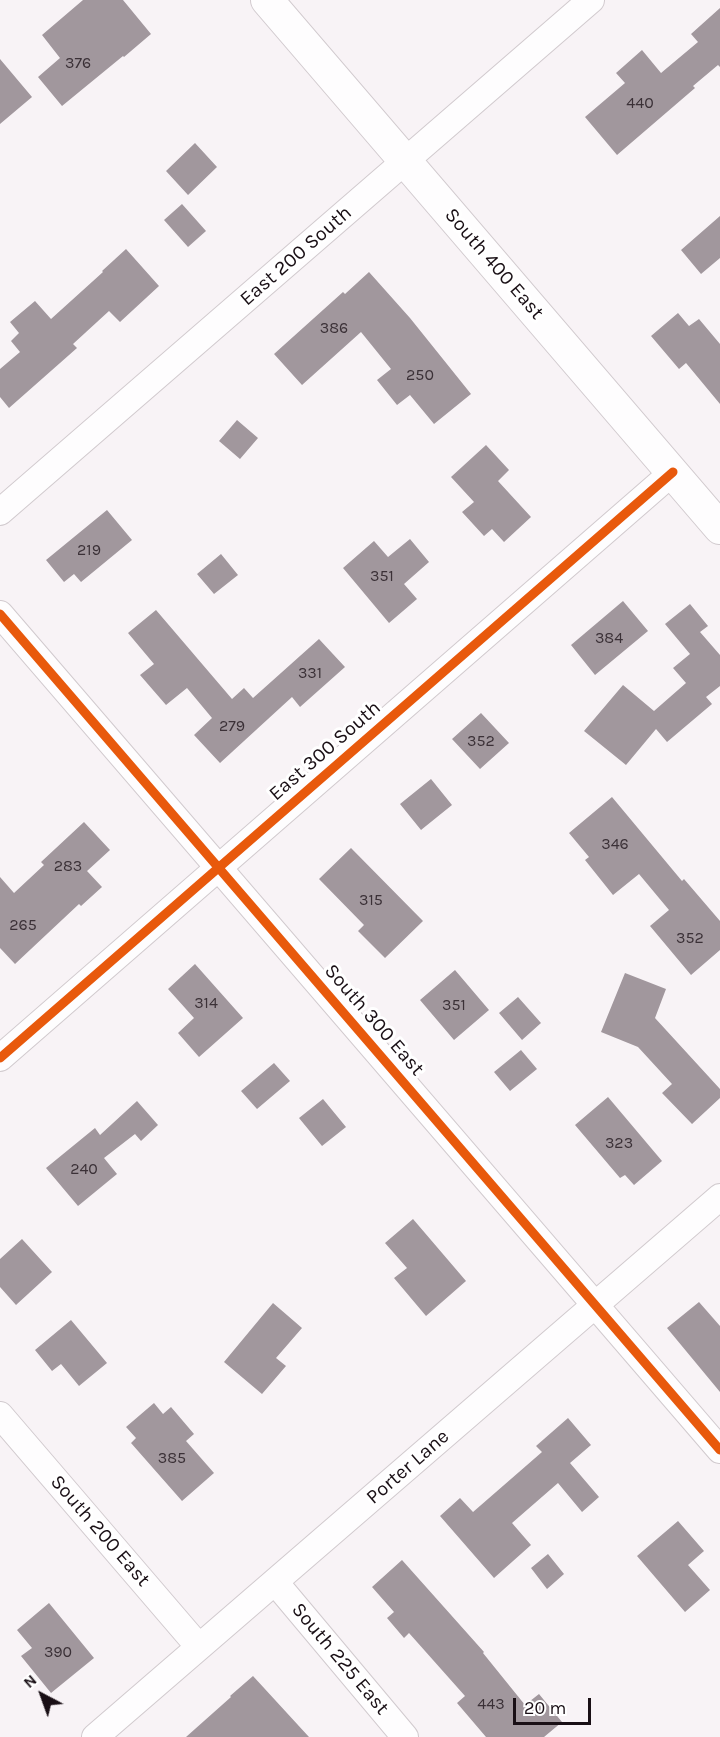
<!DOCTYPE html>
<style>
body{margin:0}
#map{position:relative;width:720px;height:1737px;overflow:hidden;background:#f8f3f6;font-family:Karla,sans-serif}
canvas{display:block}
.north{position:absolute;left:12px;top:1665px;width:60px;height:60px;-webkit-text-stroke:4px #fff;paint-order:stroke;rotate:319deg;font-size:16px;font-weight:700;line-height:24px;text-align:center;color:#190f15}
.north::after{content:'';display:block;margin:auto;width:21px;height:27px;background:#190f15;clip-path:polygon(50% 0,100% 100%,50% 72%,0 100%)}
.scale{position:absolute;left:513px;top:1698px;width:78px;height:27px;box-sizing:border-box;border:3px solid #190f15;border-top:0;padding-left:8px;font-size:18px;line-height:21px;white-space:nowrap;color:#190f15;-webkit-text-stroke:4px #fff;paint-order:stroke}
</style>
<div id="map">
<canvas width="720" height="1737"></canvas>
<div class="north">N</div>
<div class="scale">20 m</div>
</div>
<script>
const ctx = document.querySelector('canvas').getContext('2d');
ctx.lineJoin = 'round';
function fill(path, color) {
  ctx.fillStyle = color;
  ctx.fill(path, 'evenodd');
}
function poly(rows) {
  const path = new Path2D();
  for (const r of rows) {
    path.moveTo(r[0], r[1]);
    for (let i = 2; i < r.length; i += 2) path.lineTo(r[i], r[i + 1]);
  }
  return path;
}
function trace(path, color, width, dash) {
  ctx.strokeStyle = color;
  ctx.lineWidth = width;
  ctx.lineCap = dash ? 'butt' : 'round';
  ctx.setLineDash(dash || []);
  ctx.stroke(path);
}
function write(font, color, halo, rows, align = 'center') {
  ctx.font = font + ' Karla,sans-serif';
  ctx.lineWidth = 6;
  ctx.setLineDash([]);
  ctx.textBaseline = 'middle';
  ctx.strokeStyle = halo;
  ctx.fillStyle = color;
  for (const [text, x, y, turn = 0] of rows) {
    ctx.save();
    ctx.translate(x, y);
    ctx.rotate((+turn || 0) * Math.PI / 180);
    ctx.textAlign = isNaN(turn) ? turn : align;
    if (halo) ctx.strokeText(text, 0, 0);
    ctx.fillText(text, 0, 0);
    ctx.restore();
  }
}
fill(poly([
 [83,0,123,0,151,34,124,57,123,56,62,106,38,77,60,58,42,35],
 [720,8,720,67,718,65,693,86,695,88,617,155,585,117,625,83,616,73,642,50,661,73,698,42,691,34],
 [0,59,32,97,0,124],
 [195,143,217,167,188,195,166,171],
 [182,204,206,231,188,247,164,220],
 [720,216,720,258,701,274,681,250],
 [126,249,159,286,120,322,109,311,73,344,77,348,9,408,0,397,0,369,20,352,11,341,19,333,10,322,35,301,51,319,103,272,102,271],
 [369,272,410,318,471,394,434,424,410,395,397,405,377,380,391,369,361,332,302,385,274,354,343,292,345,294],
 [678,313,689,326,699,319,720,344,720,404,686,363,679,369,651,336],
 [237,420,258,438,240,459,219,441],
 [486,445,509,470,498,481,531,517,504,542,492,529,484,536,462,512,474,502,451,477],
 [107,510,132,540,81,582,74,574,64,582,46,560],
 [410,539,429,562,404,584,417,599,389,623,343,568,374,541,388,557],
 [221,554,238,575,214,594,197,574],
 [623,601,648,631,595,675,571,645],
 [690,604,708,626,700,632,720,655,720,686,706,697,712,704,667,742,656,729,626,765,584,731,623,685,654,711,686,683,673,668,690,654,665,624],
 [156,610,232,699,244,688,253,698,319,639,345,667,300,707,292,697,220,763,194,735,212,718,187,688,166,705,140,675,154,664,128,633],
 [481,713,509,743,480,769,452,739],
 [431,779,452,805,421,830,400,804],
 [612,797,682,881,684,879,720,921,720,950,691,975,650,926,669,910,639,874,613,895,585,860,589,857,569,833],
 [84,822,110,850,87,871,102,887,81,906,79,904,15,964,0,948,0,877,14,893,44,865,41,862],
 [351,848,423,921,385,958,358,931,364,925,319,879],
 [195,964,243,1018,199,1057,178,1033,194,1018,168,989],
 [455,970,489,1010,454,1040,420,1000],
 [625,973,666,989,655,1018,720,1089,720,1098,692,1124,662,1093,672,1084,638,1047,601,1032],
 [518,997,541,1023,522,1040,499,1013],
 [521,1050,537,1069,510,1091,494,1072],
 [274,1063,290,1081,257,1109,241,1091],
 [608,1097,662,1161,634,1185,625,1175,620,1178,575,1125],
 [323,1099,346,1127,322,1146,299,1118],
 [137,1101,158,1125,141,1141,135,1134,104,1158,117,1174,78,1206,46,1168,95,1128,100,1135],
 [413,1219,466,1281,426,1316,394,1278,407,1268,385,1243],
 [22,1239,52,1272,16,1305,0,1287,0,1259],
 [699,1302,720,1326,720,1392,667,1328],
 [273,1303,302,1328,276,1358,286,1366,262,1394,224,1362],
 [71,1320,107,1363,79,1386,61,1364,52,1371,35,1350],
 [154,1403,163,1414,171,1407,194,1434,186,1441,214,1473,182,1501,131,1443,136,1438,126,1427],
 [568,1418,591,1445,570,1463,599,1497,582,1512,558,1483,512,1523,531,1545,494,1578,440,1516,460,1498,473,1512,542,1452,536,1446],
 [678,1521,704,1551,688,1565,710,1590,685,1612,637,1556],
 [548,1554,564,1574,547,1589,531,1568],
 [402,1560,484,1652,483,1653,525,1705,539,1694,562,1722,544,1737,486,1737,457,1703,465,1696,409,1633,404,1638,387,1618,394,1612,372,1587],
 [49,1603,94,1658,51,1693,21,1656,32,1648,17,1630],
 [253,1676,309,1737,186,1737,231,1697,230,1696]
]), '#a1979d');
const minor = poly([
 [0,512,591,0],
 [0,614,720,1450],
 [0,1058,673,472],
 [0,1415,199,1647],
 [275,1582,405,1737],
 [95,1737,720,1197]
]);
const tertiary = poly([
 [267,0,720,528]
]);
trace(minor, '#d1cace', 28);
trace(tertiary, '#d1cace', 34);
trace(minor, '#fefdfe', 26);
trace(tertiary, '#fefdfe', 32);
trace(poly([
 [0,614,720,1450],
 [0,1058,673,472]
]), '#e8590c', 9);
write('16px', '#3b3137', null, [
 ["376",78,63],
 ["440",640,103],
 ["386",334,328],
 ["250",420,375],
 ["219",89,550],
 ["351",382,576],
 ["384",609,638],
 ["331",310,673],
 ["279",232,726],
 ["352",481,741],
 ["346",615,844],
 ["283",68,866],
 ["315",371,900],
 ["265",23,925],
 ["352",690,938],
 ["314",206,1003],
 ["351",454,1005],
 ["323",619,1143],
 ["240",84,1169],
 ["385",172,1458],
 ["390",58,1652],
 ["443",491,1704]
]);
write('20px', '#190f15', '#fff', [
 ["East 200 South",296,256,-41],
 ["South 400 East",494,264,49],
 ["East 300 South",325,751,-41],
 ["South 300 East",374,1020,49],
 ["Porter Lane",408,1467,-41],
 ["South 200 East",100,1531,49],
 ["South 225 East",340,1659,50]
]);
</script>
